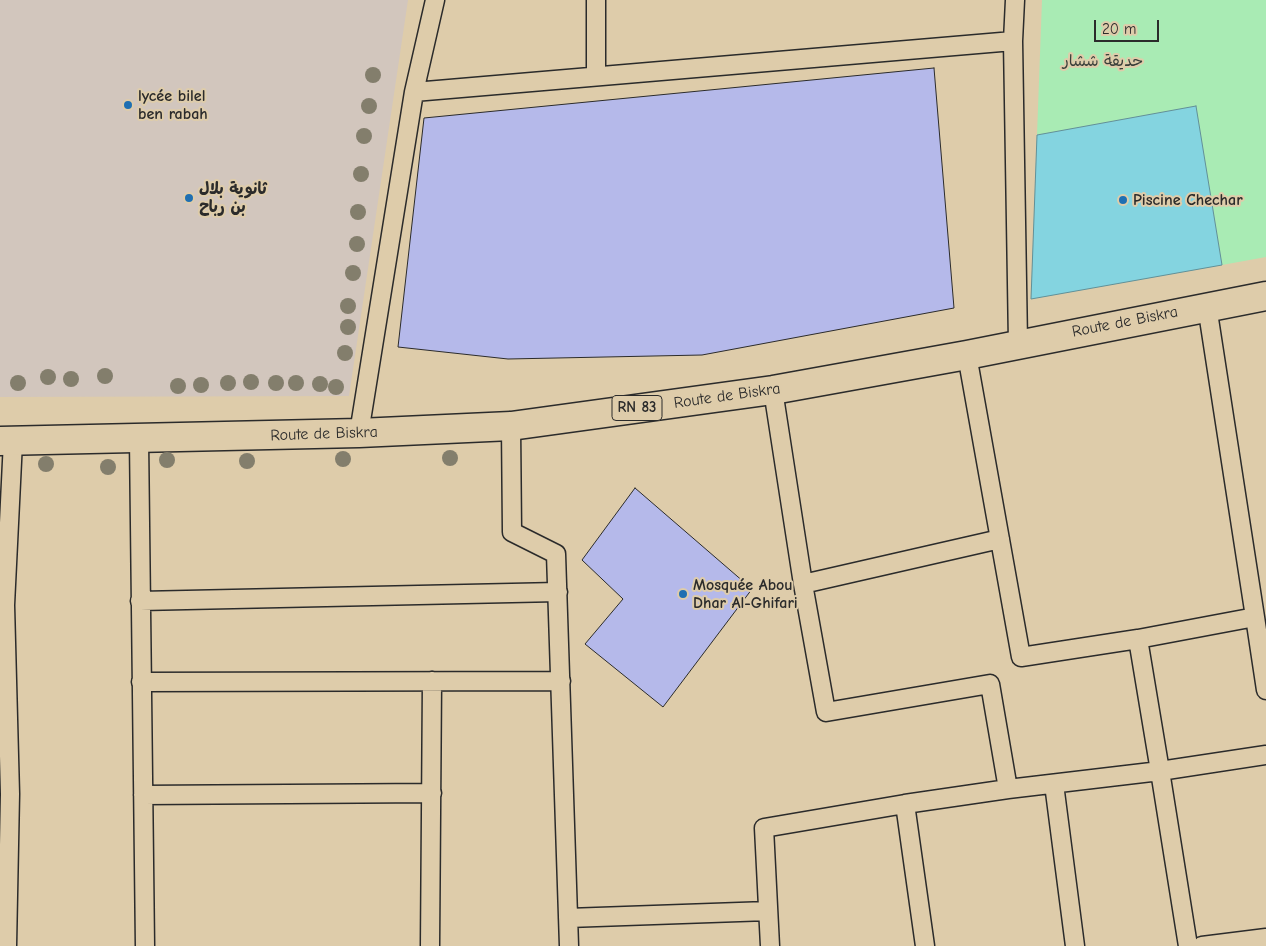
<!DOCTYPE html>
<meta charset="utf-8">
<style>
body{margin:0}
#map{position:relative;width:1266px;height:946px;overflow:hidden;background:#deccaa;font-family:"Comic Neue",sans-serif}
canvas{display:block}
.scale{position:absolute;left:1094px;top:20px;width:65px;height:22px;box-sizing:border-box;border:2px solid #2b2b2b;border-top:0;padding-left:6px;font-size:15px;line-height:18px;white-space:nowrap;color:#2b2b2b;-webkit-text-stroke:4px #deccaa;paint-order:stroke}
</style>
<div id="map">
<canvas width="1266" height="946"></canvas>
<div class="scale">20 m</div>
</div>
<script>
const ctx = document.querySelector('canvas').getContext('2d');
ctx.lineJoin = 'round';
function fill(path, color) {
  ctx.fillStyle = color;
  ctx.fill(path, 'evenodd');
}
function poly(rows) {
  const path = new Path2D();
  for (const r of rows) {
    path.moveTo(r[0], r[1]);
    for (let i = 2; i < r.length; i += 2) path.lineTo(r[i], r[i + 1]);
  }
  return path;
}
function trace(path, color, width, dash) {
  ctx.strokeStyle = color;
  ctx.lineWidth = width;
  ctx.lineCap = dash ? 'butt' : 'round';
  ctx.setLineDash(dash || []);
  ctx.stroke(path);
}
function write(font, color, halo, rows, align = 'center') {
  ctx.font = font + ' "Comic Neue","Playpen Sans Arabic",sans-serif';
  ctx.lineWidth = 4;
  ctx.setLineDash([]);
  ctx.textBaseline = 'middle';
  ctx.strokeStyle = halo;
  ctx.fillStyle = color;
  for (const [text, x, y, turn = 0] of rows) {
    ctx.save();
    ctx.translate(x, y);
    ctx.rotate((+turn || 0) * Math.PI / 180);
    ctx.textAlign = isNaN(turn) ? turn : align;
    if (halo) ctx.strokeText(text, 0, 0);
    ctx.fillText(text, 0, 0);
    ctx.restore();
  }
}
fill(poly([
 [0,0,408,0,349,396,0,397]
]), '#d2c6bd');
fill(poly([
 [1042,0,1266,0,1266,257,1222,265,1196,106,1037,135]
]), '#a9ebb4');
const water = poly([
 [1196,106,1222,265,1031,299,1037,135,1196,106]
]);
fill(water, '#84d4e0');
trace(water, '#609098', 1);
const building = poly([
 [934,68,954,308,702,355,508,359,398,347,424,118,934,68],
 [635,488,752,589,663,707,585,644,623,599,582,560,635,488]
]);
fill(building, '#b5b9ea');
trace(building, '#2b2b2b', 1);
const street = poly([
 [596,0,596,75],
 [1015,0,1013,41,1018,343],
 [414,92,1013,41],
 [773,390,803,584,826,712,990,684,1008,789,1160,771,1138,639,1021,657,967,355],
 [511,426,512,532,556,554,569,946],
 [359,433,414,92,435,0],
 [139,439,145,946],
 [803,584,1000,539],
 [140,601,558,592],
 [1255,617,1266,690],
 [1138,639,1255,617,1207,306],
 [141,682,561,681],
 [1054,784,1075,946],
 [143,795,432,793],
 [568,918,768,911],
 [7,946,10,794,5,605,13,441],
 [430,946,432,681],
 [770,946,764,828,905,804],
 [925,946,905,804,1008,789],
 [1188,946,1160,771,1266,755],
 [1202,946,1266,938]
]);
const primary = poly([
 [0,441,359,433,511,426,773,390,967,355,1266,296]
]);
trace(street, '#2b2b2b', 21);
trace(primary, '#2b2b2b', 31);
trace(street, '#deccaa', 18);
trace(primary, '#deccaa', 28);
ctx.fillStyle = '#837e6c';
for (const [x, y] of [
 [373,75],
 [369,106],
 [364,136],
 [361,174],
 [358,212],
 [357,244],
 [353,273],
 [348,306],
 [348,327],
 [345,353],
 [105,376],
 [48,377],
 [71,379],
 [251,382],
 [18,383],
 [228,383],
 [276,383],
 [296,383],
 [320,384],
 [201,385],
 [178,386],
 [336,387],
 [450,458],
 [343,459],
 [167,460],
 [247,461],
 [46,464],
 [108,467]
]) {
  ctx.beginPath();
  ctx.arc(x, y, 8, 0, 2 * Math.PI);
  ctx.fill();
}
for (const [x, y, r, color] of [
 [128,105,5,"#1f6fb2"],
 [189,198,5,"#1f6fb2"],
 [1123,200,5,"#1f6fb2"],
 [683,594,5,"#1f6fb2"]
]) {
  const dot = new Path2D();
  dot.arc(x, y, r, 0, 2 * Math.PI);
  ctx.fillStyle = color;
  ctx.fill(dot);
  trace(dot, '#deccaa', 2);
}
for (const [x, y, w] of [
 [637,408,50]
]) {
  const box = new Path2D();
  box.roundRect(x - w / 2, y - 12.5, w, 25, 4);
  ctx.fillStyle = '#deccaa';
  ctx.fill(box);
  trace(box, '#2b2b2b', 1);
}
write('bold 15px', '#2b2b2b', null, [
 ["RN 83",637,408]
]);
write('16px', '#383e39', '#deccaa', [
 ["حديقة ششار",1103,61]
]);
write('bold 16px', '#2b2b2b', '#deccaa', [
 ["lycée bilel",138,96],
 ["ben rabah",138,114],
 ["ثانوية بلال",199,189],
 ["بن رباح",199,207],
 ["Piscine Chechar",1133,200],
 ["Mosquée Abou",693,585],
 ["Dhar Al-Ghifari",693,603]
], 'left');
write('16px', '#2b2b2b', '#deccaa', [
 ["Route de Biskra",1125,322,-11],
 ["Route de Biskra",727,396,-8],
 ["Route de Biskra",324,434,-2]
]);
</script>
